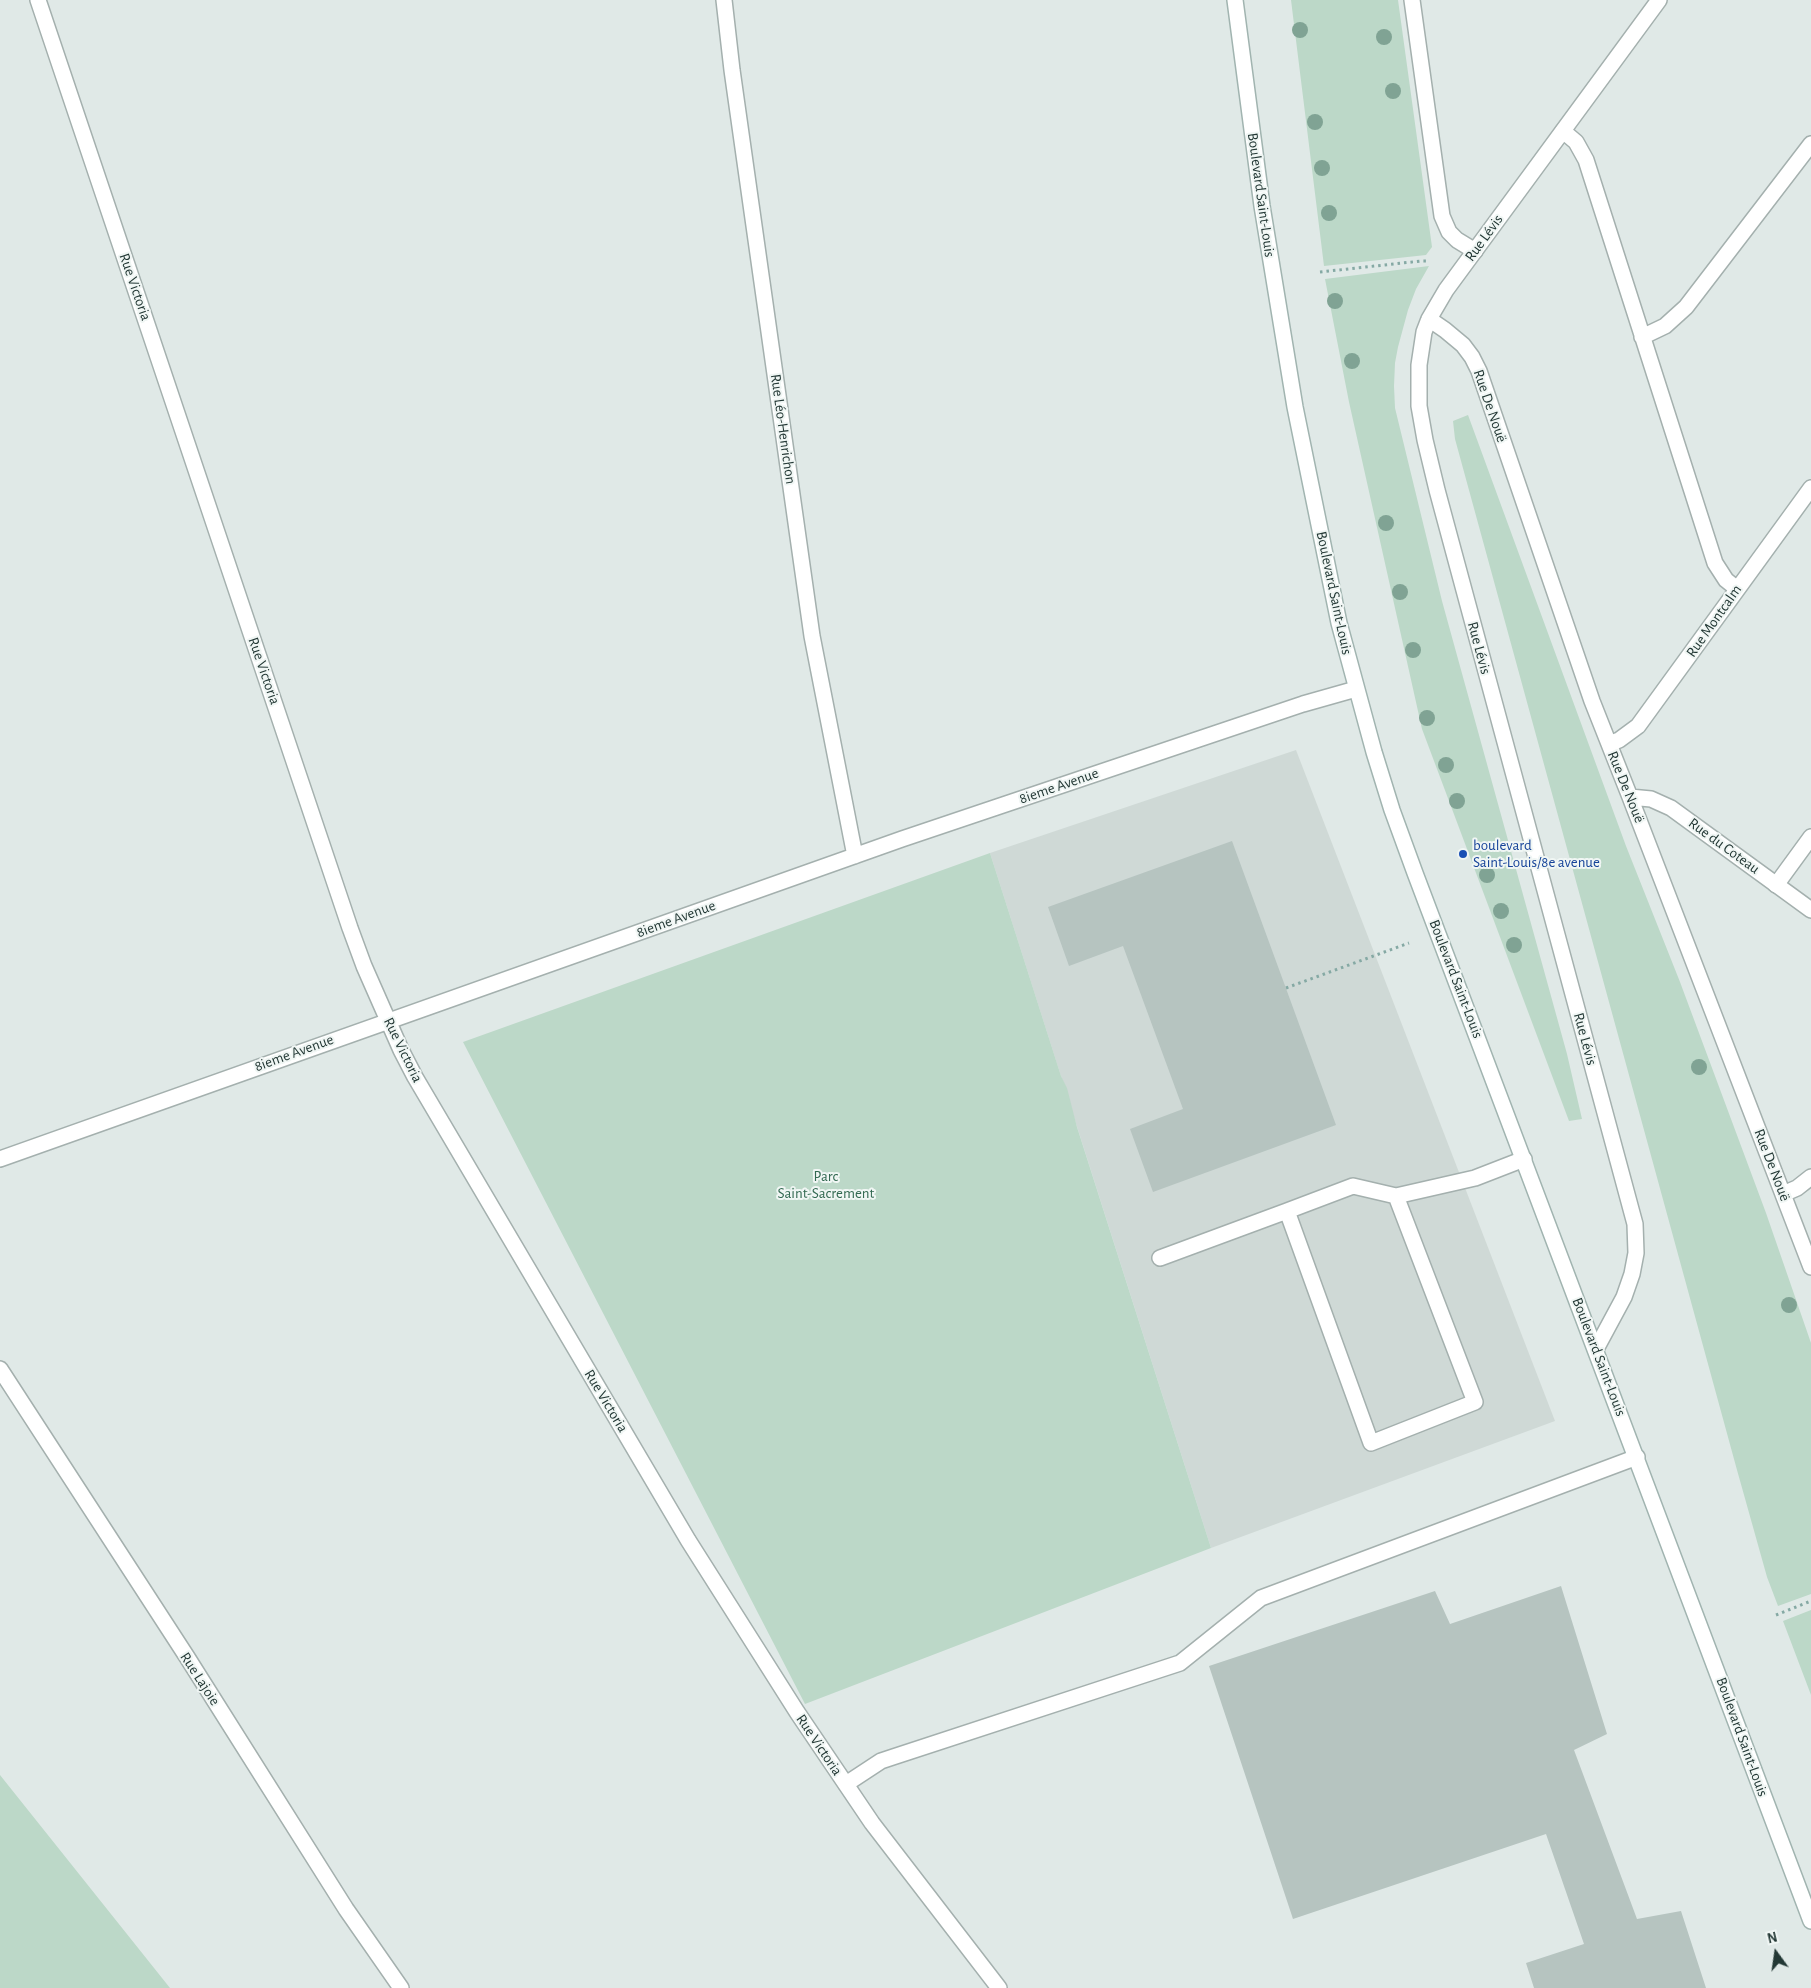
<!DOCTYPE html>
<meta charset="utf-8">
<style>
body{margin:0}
#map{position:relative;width:1811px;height:1988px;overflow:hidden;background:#e0e9e7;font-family:"Alegreya Sans",sans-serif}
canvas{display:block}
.north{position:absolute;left:1751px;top:1928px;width:50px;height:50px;-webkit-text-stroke:4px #f0f6f4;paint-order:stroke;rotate:346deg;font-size:14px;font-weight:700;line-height:20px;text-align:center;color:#233835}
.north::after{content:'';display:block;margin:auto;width:18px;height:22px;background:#233835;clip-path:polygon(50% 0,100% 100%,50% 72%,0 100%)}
</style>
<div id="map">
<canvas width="1811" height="1988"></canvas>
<div class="north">N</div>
</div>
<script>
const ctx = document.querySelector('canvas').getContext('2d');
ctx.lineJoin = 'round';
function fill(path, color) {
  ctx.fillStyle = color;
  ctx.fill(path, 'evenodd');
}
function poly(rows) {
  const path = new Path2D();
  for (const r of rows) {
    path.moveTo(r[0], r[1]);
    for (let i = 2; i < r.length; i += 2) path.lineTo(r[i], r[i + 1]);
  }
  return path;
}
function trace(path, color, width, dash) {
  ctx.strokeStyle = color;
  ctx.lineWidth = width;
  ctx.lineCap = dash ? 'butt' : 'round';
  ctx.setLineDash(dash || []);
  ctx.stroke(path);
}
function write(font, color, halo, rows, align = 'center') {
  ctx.font = font + ' "Alegreya Sans",sans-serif';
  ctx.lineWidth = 4;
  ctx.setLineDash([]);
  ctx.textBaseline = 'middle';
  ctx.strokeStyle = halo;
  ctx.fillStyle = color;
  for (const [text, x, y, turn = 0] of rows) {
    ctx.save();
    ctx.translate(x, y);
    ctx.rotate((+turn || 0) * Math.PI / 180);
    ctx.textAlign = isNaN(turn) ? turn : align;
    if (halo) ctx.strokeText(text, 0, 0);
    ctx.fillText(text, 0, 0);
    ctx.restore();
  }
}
fill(poly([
 [1296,750,1555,1421,1211,1548,990,853]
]), '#cfd9d6');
fill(poly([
 [1291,0,1398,0,1432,247,1426,255,1324,266],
 [1429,266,1416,289,1408,310,1398,347,1395,363,1394,386,1395,408,1442,601,1567,1054,1582,1119,1569,1121,1422,729,1349,402,1325,279],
 [1468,415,1626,846,1680,982,1766,1213,1811,1343,1811,1594,1778,1606,1767,1577,1737,1470,1455,439,1453,421],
 [990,853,1061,1076,1067,1088,1077,1127,1211,1548,805,1704,463,1042],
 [1811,1610,1811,1695,1783,1621],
 [0,1775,170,1988,0,1988]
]), '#bcd8c8');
fill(poly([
 [1232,841,1336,1125,1153,1192,1130,1129,1183,1109,1123,946,1069,966,1048,907],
 [1561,1586,1607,1734,1574,1750,1637,1919,1681,1911,1706,1988,1534,1988,1526,1963,1584,1944,1546,1834,1293,1919,1209,1666,1435,1591,1450,1624]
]), '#b6c4c0');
const lane = poly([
 [1412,0,1442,216,1449,232,1457,240,1475,251],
 [1563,131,1576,142,1586,160,1715,563,1726,580,1736,588],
 [1642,337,1665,326,1686,307,1811,144],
 [1776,885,1811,837],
 [1396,1196,1475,1402,1371,1443,1287,1211,1353,1186,1396,1196,1475,1178,1524,1159],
 [1160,1258,1287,1211],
 [846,1784,881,1761,893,1757,1180,1663,1261,1598,1637,1457]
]);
const street = poly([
 [38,0,350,928,364,966,401,1050,415,1077,688,1540,797,1712,872,1823,999,1988],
 [724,0,732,70,812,636,855,856],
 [1429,319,1445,330,1463,345,1472,357,1479,371,1592,701,1630,797,1811,1267],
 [1609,744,1619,740,1638,726,1811,488],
 [1630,797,1651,799,1671,808,1811,910],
 [0,1159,902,839,1303,704,1356,689],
 [1783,1194,1797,1188,1811,1177],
 [1596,1349,1624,1297,1632,1274,1636,1253,1635,1224,1437,490,1425,440,1419,406,1419,365,1424,332,1429,319,1446,290,1659,0],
 [0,1369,187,1657,346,1909,401,1988]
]);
const secondary = poly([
 [1235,0,1262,206,1295,407,1339,623,1374,752,1392,810,1415,873,1811,1921]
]);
trace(lane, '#a4b0ae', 18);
trace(street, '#a4b0ae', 18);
trace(secondary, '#a1b4b0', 18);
trace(poly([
 [1320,272,1421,261,1429,261],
 [1286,988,1409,943],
 [1776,1615,1811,1601]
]), '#85a9a4', 3, [2.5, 4]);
trace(lane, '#fff', 15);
trace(street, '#fff', 15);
trace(secondary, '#fff', 15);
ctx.fillStyle = '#80a394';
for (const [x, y] of [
 [1300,30],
 [1384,37],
 [1393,91],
 [1315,122],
 [1322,168],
 [1329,213],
 [1335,301],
 [1352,361],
 [1386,523],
 [1400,592],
 [1413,650],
 [1427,718],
 [1446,765],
 [1457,801],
 [1487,875],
 [1501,911],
 [1514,945],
 [1699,1067],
 [1789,1305]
]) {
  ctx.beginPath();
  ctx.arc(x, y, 8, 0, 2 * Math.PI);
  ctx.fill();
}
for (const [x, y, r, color] of [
 [1463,854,5,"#1a4fb4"]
]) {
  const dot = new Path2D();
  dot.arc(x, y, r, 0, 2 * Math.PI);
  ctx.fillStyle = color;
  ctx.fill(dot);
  trace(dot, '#f0f6f4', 2);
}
write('15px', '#233835', '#f0f6f4', [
 ["Boulevard Saint-Louis",1261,195,82],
 ["Rue Lévis",1484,238,-54],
 ["Rue Victoria",135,287,71],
 ["Rue De Nouë",1490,406,71],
 ["Rue Léo-Henrichon",783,429,82],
 ["Boulevard Saint-Louis",1334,593,78],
 ["Rue Montcalm",1714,621,-55],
 ["Rue Lévis",1479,648,75],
 ["Rue Victoria",264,671,71],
 ["8ieme Avenue",1059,786,-19],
 ["Rue De Nouë",1626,787,68],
 ["Rue du Coteau",1724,846,36],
 ["8ieme Avenue",676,919,-20],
 ["Boulevard Saint-Louis",1456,979,69],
 ["Rue Lévis",1585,1039,75],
 ["Rue Victoria",403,1050,64],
 ["8ieme Avenue",294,1053,-20],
 ["Rue De Nouë",1772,1165,69],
 ["Boulevard Saint-Louis",1599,1357,69],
 ["Rue Victoria",606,1401,59],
 ["Rue Lajoie",200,1679,57],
 ["Boulevard Saint-Louis",1742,1737,70],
 ["Rue Victoria",819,1745,56]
]);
write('15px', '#164399', '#f0f6f4', [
 ["boulevard",1473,845],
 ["Saint-Louis/8e avenue",1473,862]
], 'left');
write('15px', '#326951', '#f0f6f4', [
 ["Parc",826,1176],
 ["Saint-Sacrement",826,1193]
]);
</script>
